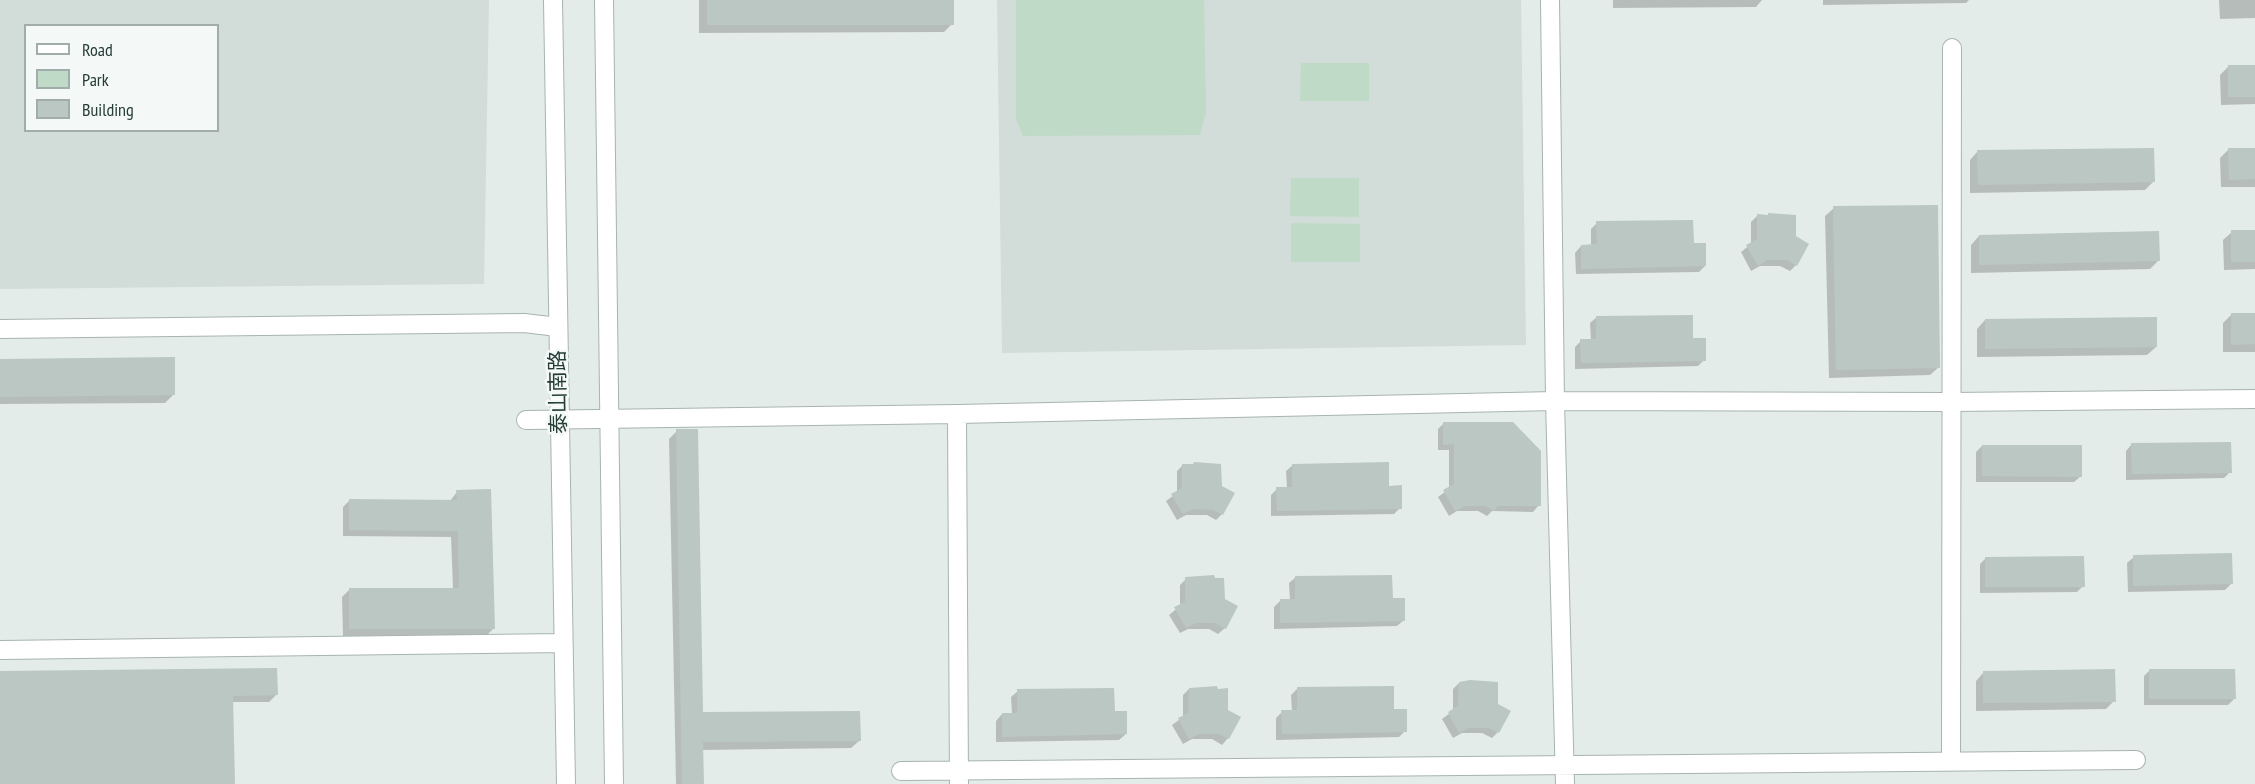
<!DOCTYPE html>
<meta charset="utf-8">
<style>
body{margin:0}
#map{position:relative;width:2255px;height:784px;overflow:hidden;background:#e4ece9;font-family:"PT Sans Narrow",sans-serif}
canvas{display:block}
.legend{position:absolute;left:24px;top:24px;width:195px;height:108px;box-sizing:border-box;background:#f4f9f7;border:2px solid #a1adaa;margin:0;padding:8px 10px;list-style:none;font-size:18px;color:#253c37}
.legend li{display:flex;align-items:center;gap:12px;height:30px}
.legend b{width:30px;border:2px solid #a1adaa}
</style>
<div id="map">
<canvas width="2255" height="784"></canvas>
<ul class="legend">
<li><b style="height:8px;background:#fff"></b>Road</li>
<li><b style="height:16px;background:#bfdbc8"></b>Park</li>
<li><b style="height:16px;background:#bac7c2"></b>Building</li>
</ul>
</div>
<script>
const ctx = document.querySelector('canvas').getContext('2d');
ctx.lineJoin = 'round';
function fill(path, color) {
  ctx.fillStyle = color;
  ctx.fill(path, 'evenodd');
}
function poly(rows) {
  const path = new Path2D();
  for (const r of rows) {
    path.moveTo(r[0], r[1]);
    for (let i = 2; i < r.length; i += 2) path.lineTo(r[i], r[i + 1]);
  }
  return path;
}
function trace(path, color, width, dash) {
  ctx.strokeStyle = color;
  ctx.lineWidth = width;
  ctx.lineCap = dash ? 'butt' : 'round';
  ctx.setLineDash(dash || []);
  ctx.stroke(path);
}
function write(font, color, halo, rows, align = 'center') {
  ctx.font = font + ' "PT Sans Narrow","Noto Sans SC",sans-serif';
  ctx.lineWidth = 5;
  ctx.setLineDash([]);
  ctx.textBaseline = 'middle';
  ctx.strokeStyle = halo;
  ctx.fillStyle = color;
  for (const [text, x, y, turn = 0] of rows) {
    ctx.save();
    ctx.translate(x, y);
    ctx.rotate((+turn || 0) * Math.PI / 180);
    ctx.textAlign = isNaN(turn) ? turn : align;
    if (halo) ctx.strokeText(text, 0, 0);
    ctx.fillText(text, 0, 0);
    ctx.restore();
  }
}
fill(poly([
 [0,0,489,0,484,284,0,289],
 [26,26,218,26,218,130,26,130],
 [997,0,1521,0,1526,345,1002,353]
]), '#d2dcd8');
fill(poly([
 [1016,0,1204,0,1206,112,1200,135,1023,136,1016,119],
 [1301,63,1369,63,1369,101,1300,101],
 [1291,178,1359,178,1359,217,1290,216],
 [1291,223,1360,224,1360,262,1291,262]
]), '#bfdbc8');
fill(poly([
 [699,0,952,0,952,24,944,32,699,33],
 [1613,0,1762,0,1756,7,1613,8],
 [1823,0,1969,0,1966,3,1823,5],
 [2219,0,2255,0,2255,18,2220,19],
 [2228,67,2255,67,2255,104,2221,105,2220,75],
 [2229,149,2255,149,2255,187,2221,187,2220,158],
 [1978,151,2153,182,2145,190,1970,193,1970,160],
 [1834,208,1939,367,1930,375,1829,378,1825,216],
 [1757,216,1796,265,1790,271,1780,266,1760,266,1751,271,1741,252,1751,244,1751,222],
 [1597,223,1692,245,1705,266,1699,272,1576,274,1575,253,1581,246,1591,246,1591,229],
 [2232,232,2255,232,2255,269,2224,270,2223,240],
 [1979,236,2158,261,2150,269,1971,273,1971,245],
 [2255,314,2255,352,2223,352,2223,323,2231,315],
 [1597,317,1692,339,1704,360,1698,366,1575,369,1575,347,1581,341,1591,341,1590,323],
 [1985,320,2156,347,2147,355,1977,357,1977,329],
 [0,360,174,394,165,403,0,404],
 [1444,423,1539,505,1533,512,1492,511,1487,516,1478,511,1457,511,1449,516,1438,497,1449,489,1449,450,1438,450,1438,429],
 [677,431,702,714,859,741,851,748,702,750,703,784,676,784,669,439],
 [2132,444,2230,472,2224,478,2126,480,2126,451],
 [1982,446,2081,476,2074,482,1976,482,1976,452],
 [1183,465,1222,514,1216,520,1207,515,1186,515,1177,520,1166,501,1177,493,1177,471],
 [1293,465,1388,487,1400,508,1394,514,1271,516,1271,495,1277,489,1287,488,1286,471],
 [457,492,494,628,487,635,343,636,342,597,349,590,453,589,451,537,343,536,343,507,350,500,450,501],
 [2134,557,2231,584,2225,590,2128,592,2127,563],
 [1986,558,2083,586,2077,592,1980,593,1980,564],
 [1296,577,1391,600,1404,620,1397,626,1274,629,1274,607,1280,601,1290,601,1289,583],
 [1186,579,1225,628,1218,634,1209,629,1188,629,1180,633,1169,615,1180,606,1180,585],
 [2150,670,2234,699,2228,705,2144,705,2144,676],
 [0,672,276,695,269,702,232,702,233,784,0,784],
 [1984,672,2114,701,2106,709,1976,711,1976,681],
 [1459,683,1498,732,1492,738,1482,733,1462,733,1453,738,1442,719,1453,711,1453,689],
 [1298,688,1393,710,1405,731,1399,737,1276,740,1276,718,1282,712,1292,712,1291,695],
 [1189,689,1228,738,1222,745,1212,739,1192,739,1183,744,1172,725,1183,717,1183,695],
 [1018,691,1113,713,1126,734,1119,740,996,742,996,721,1002,714,1012,714,1011,697]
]), '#0003');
fill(poly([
 [707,0,954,0,954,25,707,25],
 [2228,65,2255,65,2255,97,2228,97],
 [2154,148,2155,182,1978,185,1977,150],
 [2228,148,2255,148,2255,179,2229,180],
 [1938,205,1940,368,1836,370,1833,206],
 [1768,213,1796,215,1796,236,1809,244,1797,266,1787,260,1767,260,1758,266,1746,245,1757,239,1757,214,1768,215],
 [1693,220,1694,243,1706,243,1706,266,1581,269,1581,245,1597,244,1596,221],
 [2231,230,2255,230,2255,262,2231,262],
 [2159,231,2160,261,1979,265,1979,235],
 [2231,313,2255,313,2255,344,2231,345],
 [1693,315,1693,338,1706,338,1706,361,1581,363,1580,339,1596,339,1596,316],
 [2157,317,2157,347,1985,349,1985,319],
 [175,357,175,395,0,397,0,359],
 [1443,422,1513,422,1541,451,1541,506,1497,506,1495,511,1485,506,1465,506,1455,511,1443,490,1454,484,1454,444,1443,445],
 [676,429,698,429,703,712,860,711,861,741,703,742,704,784,682,784],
 [2231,442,2232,473,2132,474,2131,443],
 [1982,445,2082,445,2082,477,1982,476],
 [1194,462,1221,464,1222,486,1235,493,1223,515,1213,510,1193,509,1183,514,1171,494,1182,488,1182,464,1193,464],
 [1389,462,1389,486,1402,485,1402,509,1277,511,1276,487,1292,487,1292,464],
 [491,489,495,629,349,629,349,588,459,588,458,531,349,530,349,499,457,500,456,490],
 [2232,553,2233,584,2133,586,2133,555],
 [2084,556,2085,587,1985,587,1985,557],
 [1214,575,1215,578,1224,578,1225,599,1238,606,1226,629,1215,623,1196,623,1186,628,1174,607,1185,602,1185,577],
 [1392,575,1393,598,1405,598,1405,621,1280,623,1280,599,1295,599,1295,576],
 [277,668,278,695,233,696,235,784,0,784,0,671],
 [2115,669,2116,702,1983,703,1983,671],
 [2149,669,2235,669,2236,699,2149,699],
 [1470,680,1498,682,1498,704,1511,711,1499,733,1489,728,1469,728,1459,733,1448,712,1458,706,1459,682],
 [1217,686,1218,689,1228,688,1228,710,1241,717,1229,739,1219,734,1199,734,1189,739,1178,718,1188,713,1189,688],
 [1394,686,1394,709,1407,709,1407,732,1282,734,1281,710,1297,710,1297,687],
 [1114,688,1115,711,1127,711,1127,734,1002,737,1002,713,1017,713,1017,689]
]), '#bac7c2');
const minor = poly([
 [553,0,566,784],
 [604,0,614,784],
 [1550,0,1555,401,1565,784],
 [0,329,524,323,558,327],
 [957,414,959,784],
 [526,420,957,414,1555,401,1951,402,2255,399],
 [0,650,562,643],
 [1951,762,1952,48],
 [901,771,2136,760]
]);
trace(minor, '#a7b4b0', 20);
trace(minor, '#fff', 18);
write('21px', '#253c37', '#f4f9f7', [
 ["泰山南路",559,392,-91]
]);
</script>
